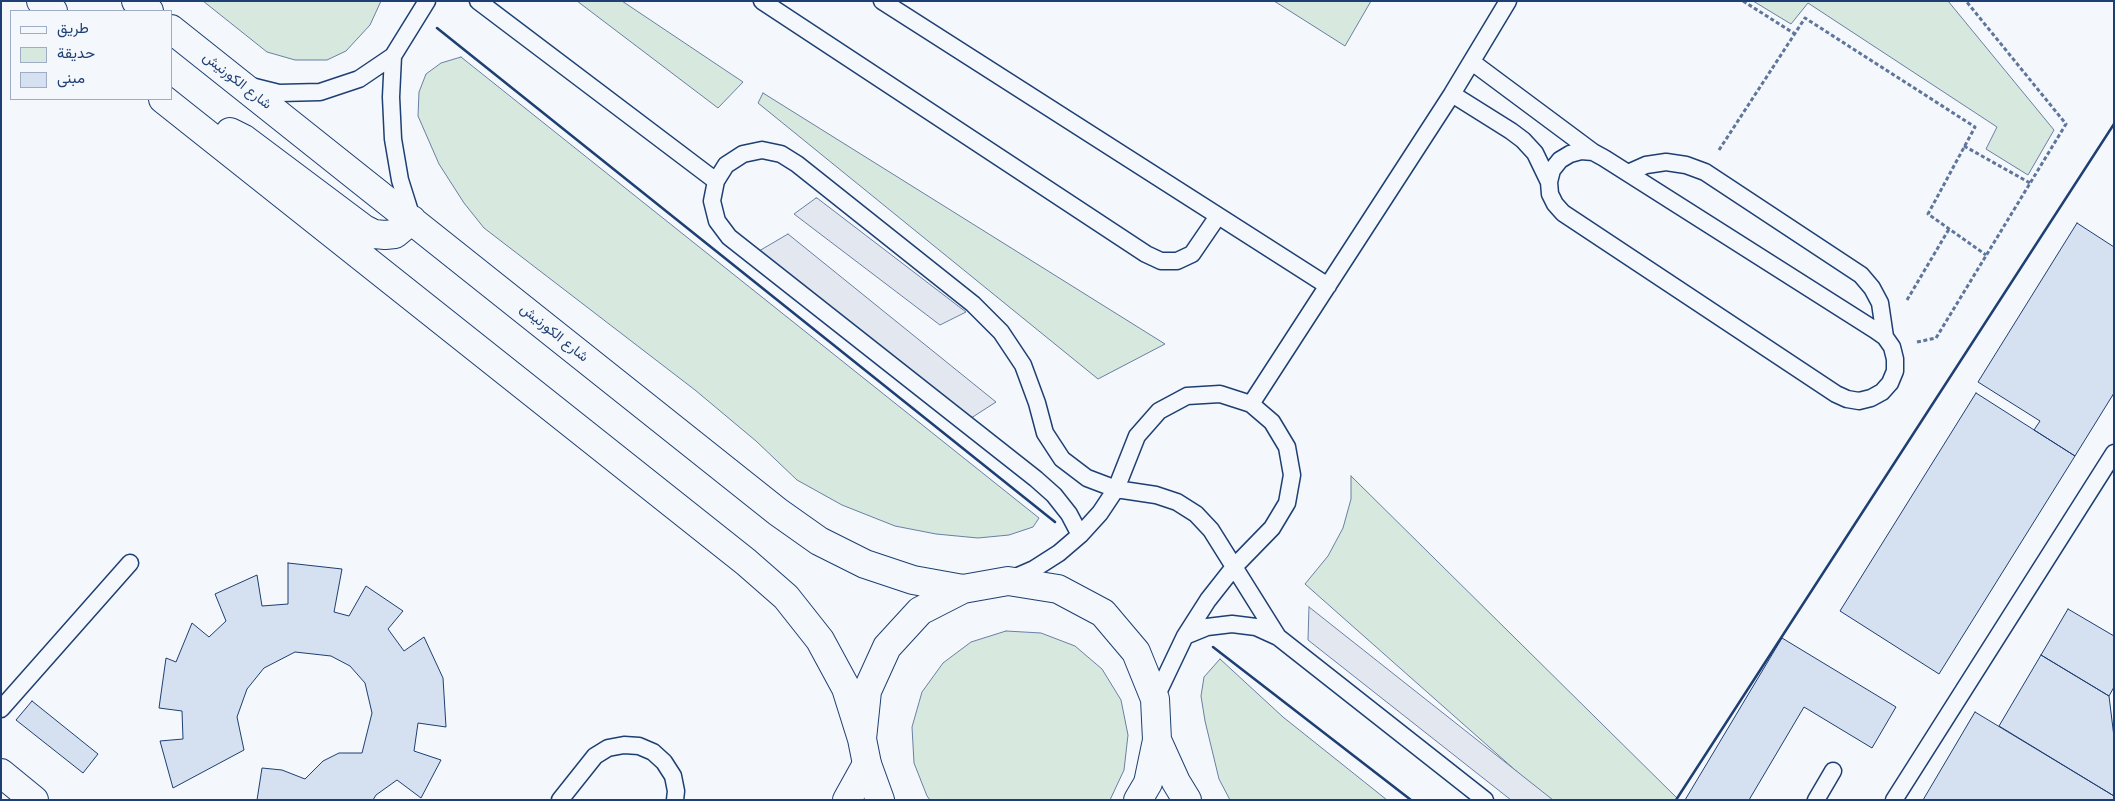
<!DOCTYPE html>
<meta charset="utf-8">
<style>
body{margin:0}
#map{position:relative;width:2115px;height:801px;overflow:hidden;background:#f4f7fb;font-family:Helvetica,Vazirmatn,sans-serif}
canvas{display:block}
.frame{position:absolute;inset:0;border:2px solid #1d3f73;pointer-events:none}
.legend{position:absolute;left:10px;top:10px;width:162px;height:90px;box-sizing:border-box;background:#f4f7fb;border:1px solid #9eadc5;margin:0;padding:6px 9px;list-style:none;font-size:15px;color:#1d3f73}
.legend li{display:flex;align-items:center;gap:10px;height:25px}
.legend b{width:25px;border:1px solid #9eadc5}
</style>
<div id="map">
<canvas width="2115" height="801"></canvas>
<div class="frame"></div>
<ul class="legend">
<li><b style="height:6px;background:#f4f7fb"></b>طريق</li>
<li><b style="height:14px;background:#d7e8df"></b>حديقة</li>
<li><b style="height:14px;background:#d5e0f0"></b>مبنى</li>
</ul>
</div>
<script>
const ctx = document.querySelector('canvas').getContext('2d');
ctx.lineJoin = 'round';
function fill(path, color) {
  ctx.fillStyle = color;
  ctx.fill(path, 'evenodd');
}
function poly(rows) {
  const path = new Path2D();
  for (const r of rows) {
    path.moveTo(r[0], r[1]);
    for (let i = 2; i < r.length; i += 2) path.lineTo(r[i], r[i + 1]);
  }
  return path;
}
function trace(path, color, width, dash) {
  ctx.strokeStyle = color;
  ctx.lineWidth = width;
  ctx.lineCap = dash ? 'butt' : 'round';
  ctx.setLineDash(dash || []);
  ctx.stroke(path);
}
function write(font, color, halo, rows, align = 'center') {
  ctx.font = font + ' Helvetica,Vazirmatn,sans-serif';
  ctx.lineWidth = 4;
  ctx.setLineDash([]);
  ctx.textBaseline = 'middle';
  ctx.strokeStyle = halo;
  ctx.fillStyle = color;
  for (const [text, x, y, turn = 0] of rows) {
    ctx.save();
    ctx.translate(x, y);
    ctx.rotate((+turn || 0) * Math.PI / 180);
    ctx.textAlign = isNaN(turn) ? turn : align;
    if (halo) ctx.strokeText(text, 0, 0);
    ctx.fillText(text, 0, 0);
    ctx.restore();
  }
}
const green = poly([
 [203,1,381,1,370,25,346,51,327,60,295,60,267,52,203,1],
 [577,1,622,1,743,82,718,108,577,1],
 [1274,1,1371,1,1345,46,1274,1],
 [1753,1,1948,1,2054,130,2028,175,1986,149,1997,127,1808,3,1791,24,1753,1],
 [461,57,1039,518,1033,527,1009,535,978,538,936,534,895,526,842,505,797,480,756,441,695,390,484,228,464,203,439,164,418,116,419,92,426,74,441,63,461,57],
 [763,93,1165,344,1098,379,758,103,763,93],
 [1351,476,1679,800,1549,800,1305,584,1328,556,1343,528,1351,499,1351,476],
 [1006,631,1041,633,1075,646,1102,669,1121,700,1128,735,1124,770,1110,800,930,800,927,796,914,763,912,727,922,692,943,663,971,642,1006,631],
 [1220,659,1283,717,1387,800,1230,800,1219,779,1205,721,1201,696,1204,677,1220,659]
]);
fill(green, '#d7e8df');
trace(green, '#687fa3', 1);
const parking = poly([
 [816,198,817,198,966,312,940,325,794,214,816,198],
 [788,234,996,402,968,420,759,251,788,234],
 [1309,607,1553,800,1511,800,1308,640,1309,607]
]);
fill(parking, '#e3e8f0');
trace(parking, '#687fa3', 1);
const building = poly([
 [2077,223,2114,247,2114,393,2075,456,2034,430,2040,421,1978,382,2077,223],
 [1976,393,2075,456,1939,674,1840,611,1976,393],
 [288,563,342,569,334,612,349,616,366,586,403,611,388,629,404,651,424,637,443,678,446,727,418,723,414,751,441,760,421,798,397,780,376,795,373,800,257,800,262,768,282,770,305,779,323,761,339,753,362,753,372,713,365,683,350,666,331,656,295,652,264,668,247,689,237,717,244,750,173,788,160,741,183,739,182,711,159,708,166,658,176,662,192,623,209,637,226,621,215,594,257,575,262,606,288,604,288,563],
 [2068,609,2114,636,2114,687,2109,696,2041,655,2068,609],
 [1782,638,1896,707,1872,748,1804,707,1749,800,1685,800,1782,638],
 [2041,655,2109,696,2114,737,2114,796,1999,726,2041,655],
 [32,701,98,754,83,773,16,720,32,701],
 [1975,712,2114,796,2114,800,1923,800,1975,712]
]);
fill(building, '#d5e0f0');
trace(building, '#1d3f73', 1);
const lane = poly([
 [478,1,716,181],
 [762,1,1146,254,1161,261,1177,261,1192,254,1218,216],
 [882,1,1328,286],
 [393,56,391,97,393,139,400,180,412,218],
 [1472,62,1593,152],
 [251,86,279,93,320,92,359,79,393,56,427,1],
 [1452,94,1511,131,1523,140,1535,153,1549,182],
 [1581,151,1593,152,1604,158,1875,330,1885,337,1892,347,1895,359,1895,371,1890,383,1882,392,1871,398,1859,401,1847,399,1836,394,1563,213,1555,204,1550,194,1549,182,1552,170,1560,160,1570,154,1581,151],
 [1628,173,1646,165,1666,162,1686,165,1705,172,1861,275,1872,288,1880,303,1885,337],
 [1251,404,1452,94,1508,1],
 [1080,535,1069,514,1054,495,1036,479,729,237,717,221,712,201,716,181,726,165,743,154,762,150,781,154,797,164,973,304,1001,332,1023,365,1037,403,1045,433,1062,459,1087,478,1116,489,1156,495,1177,502,1196,514,1211,530,1278,637],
 [1011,579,1034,569,1059,553,1080,535,1100,513,1116,489,1137,436,1159,411,1187,396,1220,394,1251,404,1272,422,1287,447,1292,475,1287,503,1272,528,1234,567,1208,600,1185,636,1155,699],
 [1185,636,1207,627,1232,624,1256,627,1278,637,1485,800],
 [1,709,130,563],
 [560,800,595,756,608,748,624,745,639,746,653,752,664,762,673,776,676,791,675,800],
 [1816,800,1833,771],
 [1894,800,2114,453]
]);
const street = poly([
 [1,773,34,800],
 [847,800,867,764]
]);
const secondary = poly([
 [41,1,53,11],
 [136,1,149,11],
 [171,29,778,512,819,541,865,564,913,580,963,589],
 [163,99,746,562,786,597,820,640,846,688,862,739],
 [230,132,244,139,364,229,374,234,385,235,395,234,412,220],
 [1157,740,1176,782,1187,800],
 [880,800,867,764,862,739,867,691,887,647,920,611,963,589,1008,581,1058,589,1103,613,1136,652,1155,699,1157,740,1148,783,1138,800]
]);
trace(lane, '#1d3f73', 19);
trace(street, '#1d3f73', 30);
trace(secondary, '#1d3f73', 30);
trace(poly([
 [1743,1,1795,34],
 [1964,146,2030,183],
 [1719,150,1805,18,1975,127,1928,214,1986,255],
 [1907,300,1949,229],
 [1917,342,1936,338,2066,124,1966,1]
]), '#5e769c', 3, [4, 2.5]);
trace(lane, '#f4f7fb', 16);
trace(street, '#f4f7fb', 28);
trace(secondary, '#f4f7fb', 28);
trace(poly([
 [437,28,1055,522],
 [1213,647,1411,800],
 [1676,800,2114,124]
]), '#1d3f73', 2.5);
write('14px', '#1d3f73', '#f4f7fb', [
 ["شارع الكورنيش",237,81,38],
 ["شارع الكورنيش",554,333,39]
]);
</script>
